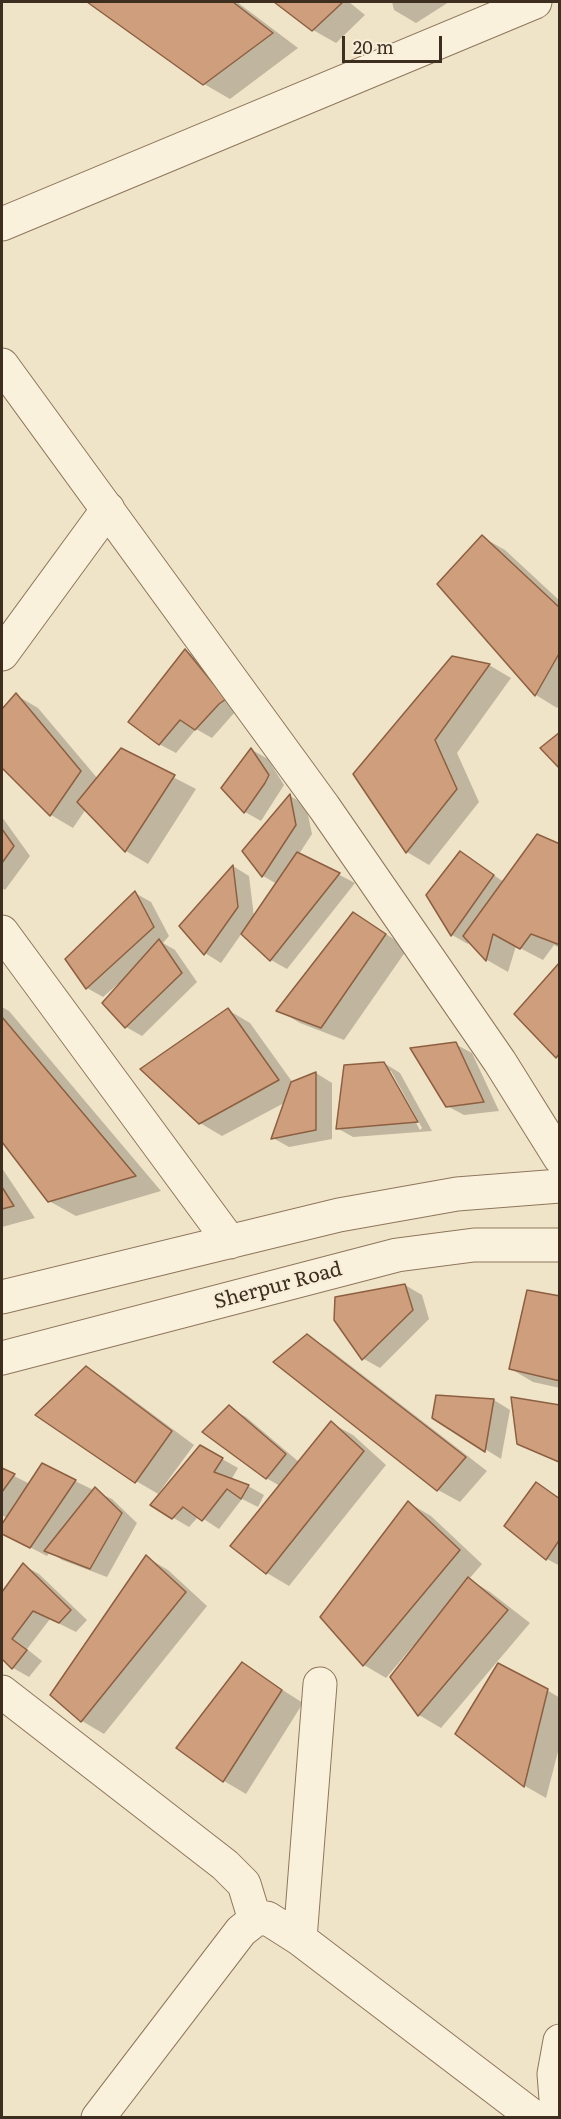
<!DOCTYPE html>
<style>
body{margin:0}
#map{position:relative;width:561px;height:2119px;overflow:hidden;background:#f0e4c8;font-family:Literata,serif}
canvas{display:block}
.frame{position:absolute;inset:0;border:3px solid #3d2e20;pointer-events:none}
.scale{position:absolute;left:342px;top:36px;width:100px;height:27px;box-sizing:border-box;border:3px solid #3d2e20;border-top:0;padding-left:8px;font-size:18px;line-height:21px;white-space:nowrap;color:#3d2e20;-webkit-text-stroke:4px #f7eed8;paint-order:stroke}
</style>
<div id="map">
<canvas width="561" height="2119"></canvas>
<div class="frame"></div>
<div class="scale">20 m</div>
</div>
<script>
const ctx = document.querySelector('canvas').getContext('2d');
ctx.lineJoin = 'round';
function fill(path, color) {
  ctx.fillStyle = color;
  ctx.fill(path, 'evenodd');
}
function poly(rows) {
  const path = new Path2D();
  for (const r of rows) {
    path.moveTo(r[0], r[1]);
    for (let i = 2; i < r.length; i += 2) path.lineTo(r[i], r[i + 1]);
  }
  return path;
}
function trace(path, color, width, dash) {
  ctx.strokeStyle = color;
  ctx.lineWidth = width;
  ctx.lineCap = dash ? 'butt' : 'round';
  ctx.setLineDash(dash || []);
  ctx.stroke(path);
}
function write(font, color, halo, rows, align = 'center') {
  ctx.font = font + ' Literata,serif';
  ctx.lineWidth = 4.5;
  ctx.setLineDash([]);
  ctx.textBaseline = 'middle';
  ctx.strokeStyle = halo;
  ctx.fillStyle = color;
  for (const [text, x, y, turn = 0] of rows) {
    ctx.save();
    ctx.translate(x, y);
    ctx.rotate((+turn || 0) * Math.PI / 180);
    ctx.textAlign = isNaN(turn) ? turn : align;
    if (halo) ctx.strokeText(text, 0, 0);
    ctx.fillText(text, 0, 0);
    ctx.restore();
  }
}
fill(poly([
 [89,2,237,2,298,48,230,99,204,84],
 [277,2,349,2,365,15,336,43,313,30],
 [392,2,449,2,416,23,394,10],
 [482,537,505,550,560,601,560,704,557,708,536,695,440,584],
 [186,651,202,660,235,712,212,738,196,729,176,753,159,744],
 [452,658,489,665,511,678,457,753,479,802,429,865,407,852,355,774],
 [16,695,38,708,98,779,121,750,196,789,148,864,126,851,86,809,73,828,51,815,2,766,2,711],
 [252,750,268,759,284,785,261,821,245,812],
 [290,796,306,805,312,834,299,854,355,883,287,969,271,960,242,933,221,963,205,953,233,866,249,876,254,917,277,884,263,876,244,851],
 [2,817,30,856,5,890,2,888],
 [560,846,560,948,554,945,543,960,516,946,508,972,487,960,469,941,468,944,452,935,461,853,504,882],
 [135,893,151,902,169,936,163,943,175,950,197,982,142,1036,126,1027,118,984,103,997,87,988],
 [354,914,408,948,344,1040,300,1023,278,1010],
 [2,1007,9,1011,161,1191,76,1216,49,1201,2,1139],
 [228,1010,250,1023,293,1083,316,1073,332,1083,332,1139,289,1147,273,1138,286,1102,222,1136,200,1123],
 [455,1044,472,1053,499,1111,464,1115,447,1106],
 [384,1063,400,1073,432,1131,353,1137,337,1128],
 [388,1071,391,1071,422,1128,420,1130],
 [2,1168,35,1218,2,1227],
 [405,1285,422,1295,429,1319,380,1368,364,1359,335,1319],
 [560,1297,560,1388,533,1382,511,1369],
 [307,1336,329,1349,487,1471,460,1502,438,1490],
 [86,1368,108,1381,194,1445,158,1494,160,1495,136,1481],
 [494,1400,510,1410,501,1459,434,1417],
 [229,1407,246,1417,299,1462,331,1423,353,1435,386,1465,289,1586,267,1573,233,1546,280,1486,266,1478],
 [560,1407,560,1463,518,1443],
 [201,1447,238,1468,231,1480,248,1486,264,1495,258,1507,242,1499,219,1529,199,1516,189,1527,172,1517],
 [42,1465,112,1499,137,1523,107,1577,62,1560,50,1552,47,1556,2,1533,2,1527,7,1518,2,1515,2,1470,30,1484],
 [537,1484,560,1498,560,1566,547,1559,506,1526],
 [409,1503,431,1516,482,1564,469,1579,490,1592,530,1623,441,1728,419,1715,415,1648,413,1646,386,1678,364,1665,322,1617],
 [146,1557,168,1570,207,1606,104,1734,82,1721,52,1695],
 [23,1565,39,1574,87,1620,76,1632,50,1619,27,1649,42,1661,29,1677,13,1668,2,1657,2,1595],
 [242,1664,303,1703,246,1794,224,1781,178,1747],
 [547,1690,560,1698,560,1744,546,1798,525,1786,457,1733]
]), '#0003');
const building = poly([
 [87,2,233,2,273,33,203,85,87,2],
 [274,2,343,2,312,31,274,2],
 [482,535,560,608,560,652,535,696,437,584,482,535],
 [185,649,226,699,219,704,195,730,180,720,159,745,128,722,185,649],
 [452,656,490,664,435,740,457,789,406,853,353,774,452,656],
 [16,693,81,771,50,816,2,768,2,709,16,693],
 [560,732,560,769,540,748,560,732],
 [121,748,175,775,125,852,77,802,121,748],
 [251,748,269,775,265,783,244,813,221,788,251,748],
 [290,794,296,825,262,877,242,851,290,794],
 [2,829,14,846,2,863,2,829],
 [537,834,560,844,560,945,531,934,520,949,493,934,486,961,463,936,537,834],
 [460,851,494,875,451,936,426,895,460,851],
 [297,852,340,873,270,961,241,934,297,852],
 [233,865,238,907,204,955,179,926,233,865],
 [135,891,154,927,86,989,65,959,135,891],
 [353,912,386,934,321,1028,276,1011,353,912],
 [159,939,182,973,125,1028,102,1003,159,939],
 [560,962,560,1053,556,1058,514,1014,560,962],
 [228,1008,279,1080,199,1124,140,1069,228,1008],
 [2,1017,136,1176,48,1202,2,1142,2,1017],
 [456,1042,484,1102,446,1107,410,1048,456,1042],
 [384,1062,418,1122,336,1129,344,1065,384,1062],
 [316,1072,316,1130,271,1139,291,1082,316,1072],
 [2,1187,14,1206,2,1209,2,1187],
 [405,1284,413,1310,362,1360,334,1320,335,1297,405,1284],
 [527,1290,560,1296,560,1381,509,1369,527,1290],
 [307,1334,466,1457,437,1491,273,1362,307,1334],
 [86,1366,172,1431,135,1483,35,1415,86,1366],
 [436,1395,494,1399,485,1452,432,1418,436,1395],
 [511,1397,560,1405,559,1462,517,1444,511,1397],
 [229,1405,286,1454,266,1479,202,1432,229,1405],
 [331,1421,364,1451,266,1574,230,1546,331,1421],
 [200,1445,223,1458,214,1472,249,1485,241,1499,227,1489,202,1521,183,1507,172,1519,150,1505,200,1445],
 [42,1463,76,1480,30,1548,2,1534,2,1524,42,1463],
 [2,1468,15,1474,2,1492,2,1468],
 [536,1482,560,1499,560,1539,546,1560,504,1526,536,1482],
 [95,1487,122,1513,90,1569,44,1551,95,1487],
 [408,1501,460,1550,363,1666,320,1617,408,1501],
 [146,1555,186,1592,81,1722,50,1695,146,1555],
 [23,1563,71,1610,59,1623,33,1611,12,1639,27,1650,12,1669,2,1659,2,1592,23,1563],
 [468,1577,508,1610,418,1716,390,1677,468,1577],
 [242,1662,282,1690,223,1782,176,1748,242,1662],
 [498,1663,548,1689,524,1787,455,1734,498,1663]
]);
fill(building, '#cf9f7d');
trace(building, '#8d5f41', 1.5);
const minor = poly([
 [2,224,535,2],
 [2,365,324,807,500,1062,560,1158],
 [2,654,108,509],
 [2,932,230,1242],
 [2,1297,339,1215,457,1194,560,1186],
 [2,1358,397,1255,474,1245,560,1245],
 [2,1692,225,1865,244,1884,255,1920],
 [300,1939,320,1684],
 [98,2118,241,1931,255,1920,267,1918,300,1939,535,2118],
 [559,2118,557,2111,554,2074,560,2041]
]);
trace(minor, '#8d765c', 35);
trace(minor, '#faf1dc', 33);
write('20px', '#3d2e20', '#f7eed8', [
 ["Sherpur Road",278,1286,-15]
]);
</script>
